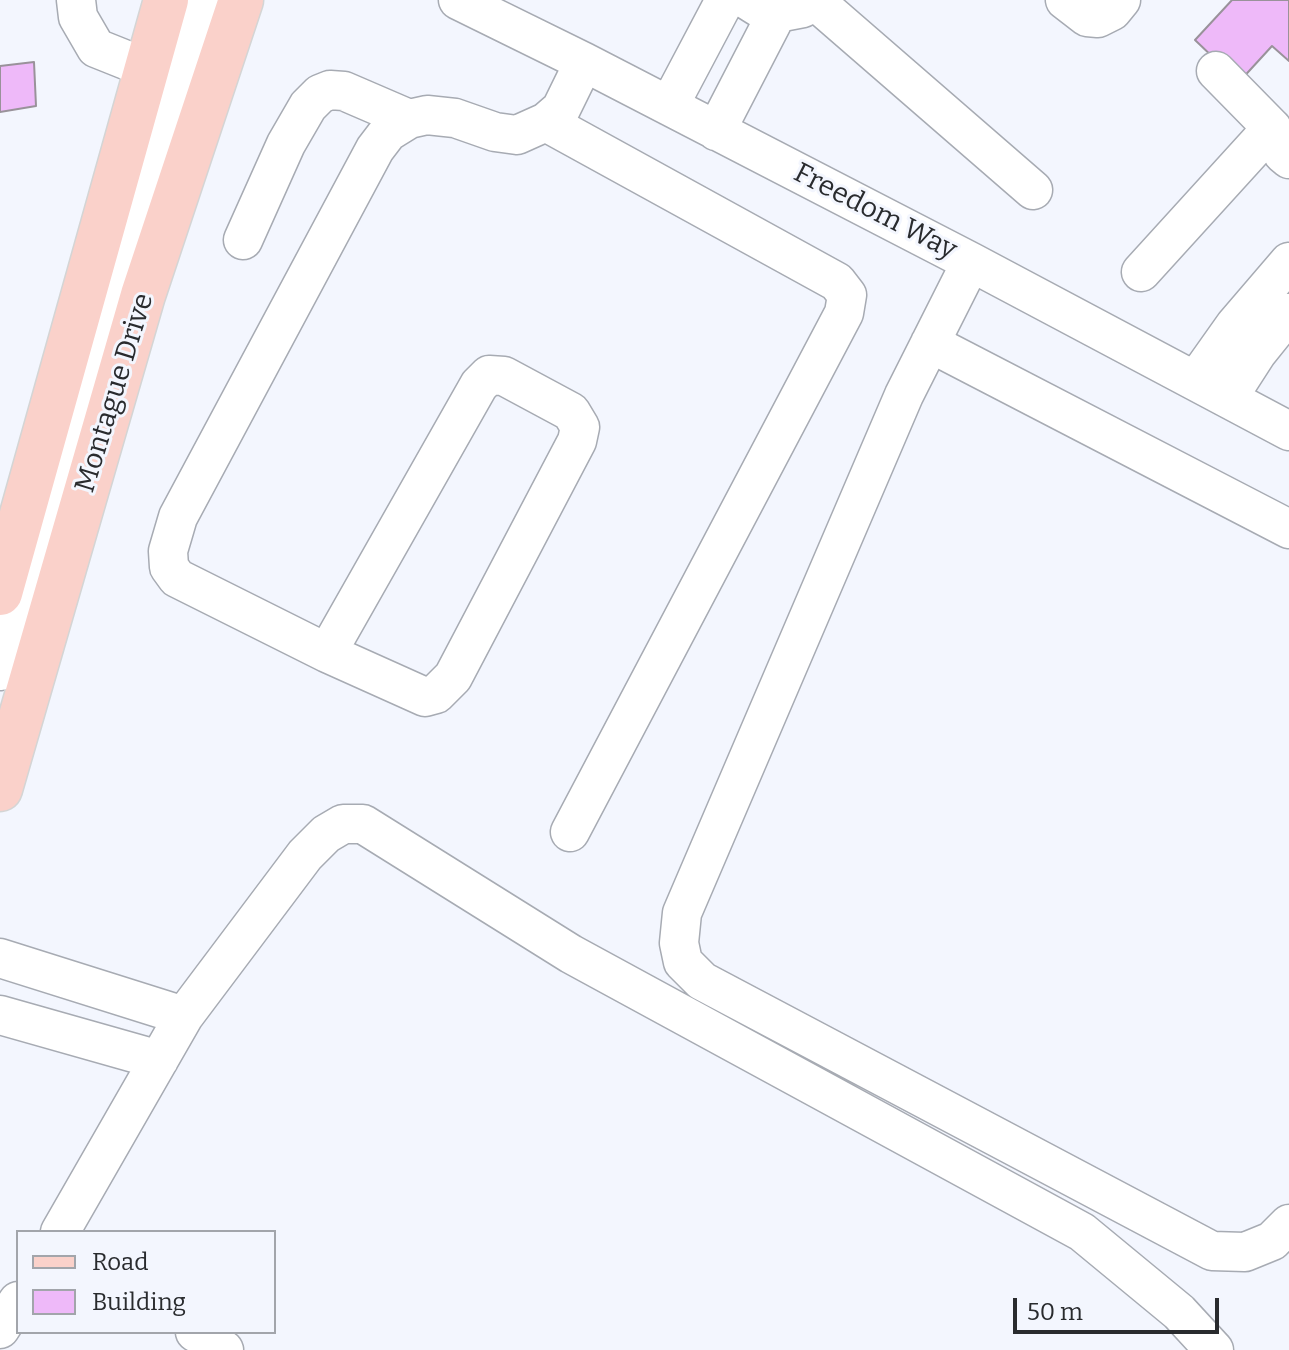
<!DOCTYPE html>
<style>
body{margin:0}
#map{position:relative;width:1289px;height:1350px;overflow:hidden;background:#f3f6fe;font-family:Bitter,serif}
canvas{display:block}
.legend{position:absolute;left:16px;top:1230px;width:260px;height:104px;box-sizing:border-box;background:#f3f6fe;border:2px solid #a2a5ab;margin:0;padding:10px 14px;list-style:none;font-size:24px;color:#292b2e}
.legend li{display:flex;align-items:center;gap:16px;height:40px}
.legend b{width:40px;border:2px solid #a2a5ab}
.scale{position:absolute;left:1013px;top:1298px;width:206px;height:36px;box-sizing:border-box;border:4px solid #292b2e;border-top:0;padding-left:10px;font-size:24px;line-height:28px;white-space:nowrap;color:#292b2e;-webkit-text-stroke:6px #f3f6fe;paint-order:stroke}
</style>
<div id="map">
<canvas width="1289" height="1350"></canvas>
<ul class="legend">
<li><b style="height:10px;background:#fad1ca"></b>Road</li>
<li><b style="height:22px;background:#eeb9f9"></b>Building</li>
</ul>
<div class="scale">50 m</div>
</div>
<script>
const ctx = document.querySelector('canvas').getContext('2d');
ctx.lineJoin = 'round';
function fill(path, color) {
  ctx.fillStyle = color;
  ctx.fill(path, 'evenodd');
}
function poly(rows) {
  const path = new Path2D();
  for (const r of rows) {
    path.moveTo(r[0], r[1]);
    for (let i = 2; i < r.length; i += 2) path.lineTo(r[i], r[i + 1]);
  }
  return path;
}
function trace(path, color, width, dash) {
  ctx.strokeStyle = color;
  ctx.lineWidth = width;
  ctx.lineCap = dash ? 'butt' : 'round';
  ctx.setLineDash(dash || []);
  ctx.stroke(path);
}
function write(font, color, halo, rows, align = 'center') {
  ctx.font = font + ' Bitter,serif';
  ctx.lineWidth = 6;
  ctx.setLineDash([]);
  ctx.textBaseline = 'middle';
  ctx.strokeStyle = halo;
  ctx.fillStyle = color;
  for (const [text, x, y, turn = 0] of rows) {
    ctx.save();
    ctx.translate(x, y);
    ctx.rotate((+turn || 0) * Math.PI / 180);
    ctx.textAlign = isNaN(turn) ? turn : align;
    if (halo) ctx.strokeText(text, 0, 0);
    ctx.fillText(text, 0, 0);
    ctx.restore();
  }
}
const building = poly([
 [1232,0,1289,0,1289,61,1272,46,1239,82,1195,40,1232,0],
 [34,62,36,106,0,112,0,66,34,62]
]);
fill(building, '#eeb9f9');
trace(building, '#99929a', 2);
const minor = poly([
 [76,0,78,17,96,48,146,68],
 [458,0,584,62,971,262,1289,431],
 [747,0,763,10,777,13,803,8,814,0,1033,190],
 [1065,0,1087,17,1098,18,1112,11,1121,0],
 [1216,71,1272,128,1283,154,1289,159],
 [669,106,725,0],
 [546,122,837,282,847,295,844,313,570,832],
 [716,131,777,13],
 [243,240,286,144,308,106,320,94,330,90,344,91,409,119],
 [971,262,904,395,682,913,679,943,683,962,702,981,1212,1251,1245,1252,1272,1241,1289,1224],
 [1141,272,1272,128],
 [930,343,1289,529],
 [1196,380,1235,325,1289,262],
 [1228,398,1257,353,1289,313],
 [327,653,479,385,489,375,504,376,571,412,580,427,577,441,453,677,436,694,425,697,327,653,177,578,169,567,168,551,178,517,375,149,388,132,409,119,427,115,455,118,495,132,517,135,546,122,561,109,584,62],
 [0,671,203,0],
 [0,958,184,1016],
 [0,1015,159,1060],
 [60,1232,184,1016,305,855,326,834,343,824,363,824,571,954,1082,1232,1179,1312,1214,1350],
 [0,1329,18,1301],
 [195,1332,224,1350]
]);
const major = poly([
 [0,593,166,0],
 [0,789,143,295,241,0]
]);
trace(minor, '#a7abb3', 41);
trace(major, '#d4d5d5', 47);
trace(minor, '#fff', 38);
trace(major, '#fad1ca', 44);
write('28px', '#292b2e', '#f3f6fe', [
 ["Freedom Way",875,212,27],
 ["Montague Drive",115,393,-73]
]);
</script>
